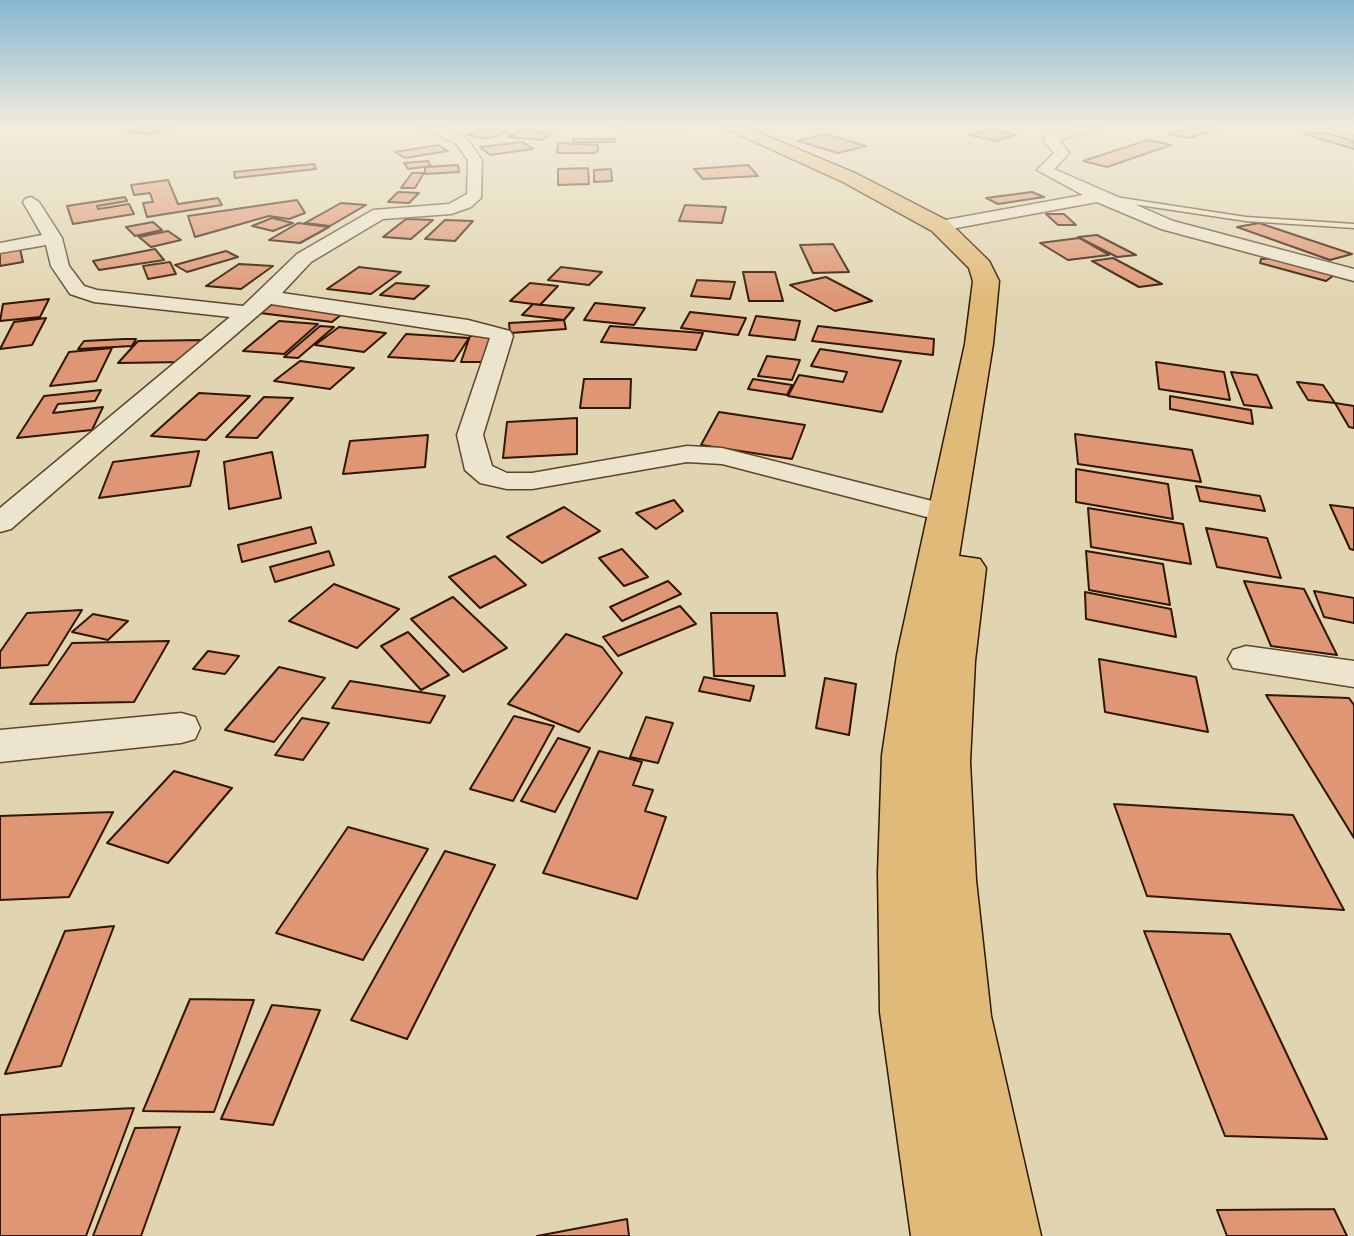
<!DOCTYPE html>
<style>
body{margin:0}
canvas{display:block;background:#e1d5b1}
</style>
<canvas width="1354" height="1236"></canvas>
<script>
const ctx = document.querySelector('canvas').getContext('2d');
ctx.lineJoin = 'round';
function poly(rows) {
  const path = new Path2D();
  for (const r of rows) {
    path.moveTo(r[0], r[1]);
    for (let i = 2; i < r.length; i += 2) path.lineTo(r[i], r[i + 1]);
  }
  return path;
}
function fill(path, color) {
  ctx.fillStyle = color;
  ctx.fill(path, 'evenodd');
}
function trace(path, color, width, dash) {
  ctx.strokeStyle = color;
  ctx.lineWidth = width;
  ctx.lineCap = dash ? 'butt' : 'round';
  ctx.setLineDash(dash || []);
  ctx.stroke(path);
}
fill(poly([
 [622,127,673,130,695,127,673,132,591,127,622,127]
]), '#6c7769');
const building = poly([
 [140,127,171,127,152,134,128,131,140,127],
 [1189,127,1210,127,1217,129,1189,138,1169,134,1189,127],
 [488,128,507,132,486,139,467,135,488,128],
 [991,129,1016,135,995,141,970,135,991,129],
 [521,130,553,133,541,140,508,137,521,130],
 [1322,132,1354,141,1354,149,1304,134,1322,132],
 [826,134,866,146,838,153,798,141,826,134],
 [573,139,616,139,615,142,573,142,573,139],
 [1148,140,1171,145,1107,167,1083,161,1148,140],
 [523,142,533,149,490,155,480,147,523,142],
 [558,143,598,145,598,150,595,153,557,153,558,143],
 [438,145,448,151,405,158,395,152,438,145],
 [428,161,431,166,408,169,404,163,428,161],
 [314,164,316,169,235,178,234,172,314,164],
 [458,165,459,172,425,174,425,167,458,165],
 [748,165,758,176,703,179,694,169,748,165],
 [588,168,589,184,558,185,558,169,588,168],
 [611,169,612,181,594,182,594,170,611,169],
 [412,173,424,173,415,188,401,188,412,173],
 [168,180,178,204,218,198,222,205,147,217,143,203,153,202,150,193,134,195,131,185,168,180],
 [398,192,419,193,409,203,388,202,398,192],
 [1032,192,1044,197,998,204,986,198,1032,192],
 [125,197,127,201,97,206,98,209,129,204,134,214,73,224,67,206,125,197],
 [297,200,305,213,289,219,269,216,195,237,188,216,297,200],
 [341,203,366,205,330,226,305,223,341,203],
 [685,205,726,207,722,223,679,221,685,205],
 [1046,214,1064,214,1076,225,1058,225,1046,214],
 [272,218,293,223,273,231,252,226,272,218],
 [406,219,433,220,411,239,383,237,406,219],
 [445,220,473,221,455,241,425,239,445,220],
 [153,222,162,230,135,236,126,227,153,222],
 [298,223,329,227,300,243,269,240,298,223],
 [1259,223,1352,254,1330,260,1237,227,1259,223],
 [168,231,181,240,151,247,139,237,168,231],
 [1097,235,1136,255,1117,257,1078,237,1097,235],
 [1079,238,1109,255,1068,260,1040,243,1079,238],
 [833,244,849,272,813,273,800,245,833,244],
 [20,249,23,262,0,266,0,252,20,249],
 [155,249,164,260,99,270,93,261,155,249],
 [226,251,238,257,187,272,175,265,226,251],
 [1113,258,1162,284,1139,287,1092,261,1113,258],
 [1277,258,1337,273,1326,281,1260,263,1261,259,1277,258],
 [170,262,176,274,148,279,143,266,170,262],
 [239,264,273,266,241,289,206,286,239,264],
 [359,267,401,272,371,294,327,289,359,267],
 [561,267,602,272,589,285,548,280,561,267],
 [743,272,775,272,783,301,749,301,743,272],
 [826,277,872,301,835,311,790,285,826,277],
 [697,280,735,282,730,299,691,296,697,280],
 [396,283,429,286,414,299,380,295,396,283],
 [530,283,558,286,540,305,510,301,530,283],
 [49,299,40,317,0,321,3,304,49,299],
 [275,302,346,311,332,322,260,313,275,302],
 [595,303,645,308,634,325,584,320,595,303],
 [533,304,574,308,564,320,522,315,533,304],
 [690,312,746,318,738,335,681,328,690,312],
 [756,316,800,321,795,340,749,335,756,316],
 [46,318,32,345,0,349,14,322,46,318],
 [564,320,566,329,510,333,509,323,564,320],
 [279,321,318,324,284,354,243,351,279,321],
 [320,326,334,327,298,358,284,357,320,326],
 [610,326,703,333,696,350,601,342,610,326],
 [818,326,934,339,933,355,812,341,818,326],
 [339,327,386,333,364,352,315,345,339,327],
 [406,334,469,338,454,361,388,357,406,334],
 [470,336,491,336,484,362,461,362,470,336],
 [124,339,136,339,132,346,78,349,84,341,124,339],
 [203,340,185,362,118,363,138,341,203,340],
 [112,348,96,381,50,386,69,352,112,348],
 [820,349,901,361,882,412,788,396,799,375,843,382,847,372,811,366,820,349],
 [767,356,800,360,792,380,758,376,767,356],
 [300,361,354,368,330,389,274,381,300,361],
 [1156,362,1224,372,1230,400,1159,389,1156,362],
 [1231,372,1257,375,1272,408,1244,405,1231,372],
 [584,379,631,379,630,408,580,408,584,379],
 [753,379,792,385,787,395,748,389,753,379],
 [1297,382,1323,385,1335,403,1308,400,1297,382],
 [101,390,95,401,58,404,53,413,103,407,92,430,17,438,44,396,101,390],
 [199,393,250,396,206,440,151,436,199,393],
 [1170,396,1251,410,1253,424,1170,409,1170,396],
 [264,397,293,398,257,438,226,437,264,397],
 [1335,403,1354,406,1354,428,1349,427,1335,403],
 [719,412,805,425,792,459,701,445,719,412],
 [577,418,577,454,503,458,507,422,577,418],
 [1075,434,1192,450,1201,482,1078,464,1075,434],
 [428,435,425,467,343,474,350,441,428,435],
 [199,451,190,486,99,498,113,462,199,451],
 [272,452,281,498,229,509,224,462,272,452],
 [1076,469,1168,484,1173,519,1076,502,1076,469],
 [1196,486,1260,496,1265,511,1200,501,1196,486],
 [674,500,683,511,656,529,636,513,674,500],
 [1330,505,1354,508,1354,550,1350,549,1330,505],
 [564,507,600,531,542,563,507,537,564,507],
 [1088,508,1183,524,1191,564,1091,547,1088,508],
 [311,527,316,543,242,562,238,545,311,527],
 [1206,528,1267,538,1281,578,1217,567,1206,528],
 [622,549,648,577,624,586,599,558,622,549],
 [329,551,334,565,275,582,270,567,329,551],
 [1086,551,1163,564,1170,605,1089,590,1086,551],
 [495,556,526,585,480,608,449,577,495,556],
 [668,581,681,594,622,621,610,607,668,581],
 [1244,581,1304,589,1337,655,1271,646,1244,581],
 [334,584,399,609,357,648,289,621,334,584],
 [1314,591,1354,598,1354,623,1324,617,1314,591],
 [1085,592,1171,609,1176,637,1086,619,1085,592],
 [453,597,507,648,463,672,411,619,453,597],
 [680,606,696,624,618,656,603,637,680,606],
 [82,610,48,665,0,668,0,652,27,613,82,610],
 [711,613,777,613,785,676,714,676,711,613],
 [93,614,128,621,108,640,72,632,93,614],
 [408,632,449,675,421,690,381,646,408,632],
 [566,634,602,647,622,673,579,732,508,704,566,634],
 [169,641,134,702,30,704,72,643,169,641],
 [208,651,239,656,225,674,193,669,208,651],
 [1099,659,1196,677,1208,732,1105,712,1099,659],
 [279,667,325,678,274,742,225,730,279,667],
 [704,677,754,686,750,701,699,691,704,677],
 [825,678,856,684,849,735,816,728,825,678],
 [350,681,445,696,430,723,332,708,350,681],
 [1266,695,1349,698,1354,705,1354,838,1266,695],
 [514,716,554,726,513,801,470,789,514,716],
 [646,717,673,723,658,763,630,757,646,717],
 [302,718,329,723,303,760,275,755,302,718],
 [558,738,590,748,555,812,521,801,558,738],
 [599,751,642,762,633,785,653,790,645,811,666,817,637,899,543,873,599,751],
 [174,771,232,788,168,863,107,843,174,771],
 [1114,804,1293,815,1344,910,1147,896,1114,804],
 [113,812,69,897,0,900,0,816,113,812],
 [348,827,428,849,363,960,276,933,348,827],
 [445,851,495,865,407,1039,351,1020,445,851],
 [114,926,61,1066,5,1074,65,931,114,926],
 [1144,931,1230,934,1327,1139,1225,1136,1144,931],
 [190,999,254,1000,214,1112,143,1111,190,999],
 [272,1005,320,1010,273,1125,221,1119,272,1005],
 [134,1108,86,1236,0,1236,0,1115,134,1108],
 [180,1127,141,1236,93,1236,135,1128,180,1127],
 [1334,1209,1347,1236,1227,1236,1217,1210,1334,1209],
 [627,1219,629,1236,537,1236,627,1219]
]);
fill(building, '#de9674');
trace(building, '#311600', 2);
const lane = poly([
 [1102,195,1246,217,1354,224,1354,228,1246,221,1099,199,1102,195]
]);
const street = poly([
 [421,127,439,127,466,138,482,160,481,198,471,207,451,214,383,219,311,262,282,293,468,320,510,331,513,336,483,435,492,466,507,473,532,473,687,446,722,448,956,507,961,513,956,519,946,522,722,464,687,462,532,489,507,489,480,483,465,470,457,435,490,338,271,304,11,529,0,532,0,508,230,317,94,302,70,294,51,266,46,245,0,253,0,243,42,235,23,202,25,199,31,197,39,202,62,238,69,266,84,286,97,290,243,306,297,254,373,210,449,204,467,194,468,160,456,144,421,127],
 [1079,127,1104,127,1059,140,1069,153,1054,169,1173,221,1354,269,1354,281,1161,229,1097,202,940,231,931,226,940,221,1083,195,1037,170,1054,153,1043,141,1045,138,1049,134,1079,127],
 [1334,127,1354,127,1354,135,1335,130,1334,127],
 [1246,646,1354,661,1354,687,1233,668,1228,659,1233,650,1246,646],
 [181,713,195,717,200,728,195,739,181,743,0,762,0,730,181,713]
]);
const highway = poly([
 [722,127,745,127,857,174,948,221,989,261,999,281,993,344,959,556,980,559,986,568,975,661,970,762,976,880,991,1016,1041,1236,911,1236,880,1012,878,873,882,755,897,655,965,344,973,281,969,268,932,231,843,182,722,127]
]);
trace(lane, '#5d462c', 3);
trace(street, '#5d462c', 3);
trace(highway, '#311600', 3);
fill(lane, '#ece4cc');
fill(street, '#ece4cc');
fill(highway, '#e0ba78');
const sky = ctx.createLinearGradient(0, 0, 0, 300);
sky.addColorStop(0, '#86b6d1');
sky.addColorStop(0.42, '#f2ecdc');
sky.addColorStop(1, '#f2ecdc00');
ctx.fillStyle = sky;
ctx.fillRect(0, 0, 1354, 300);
</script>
